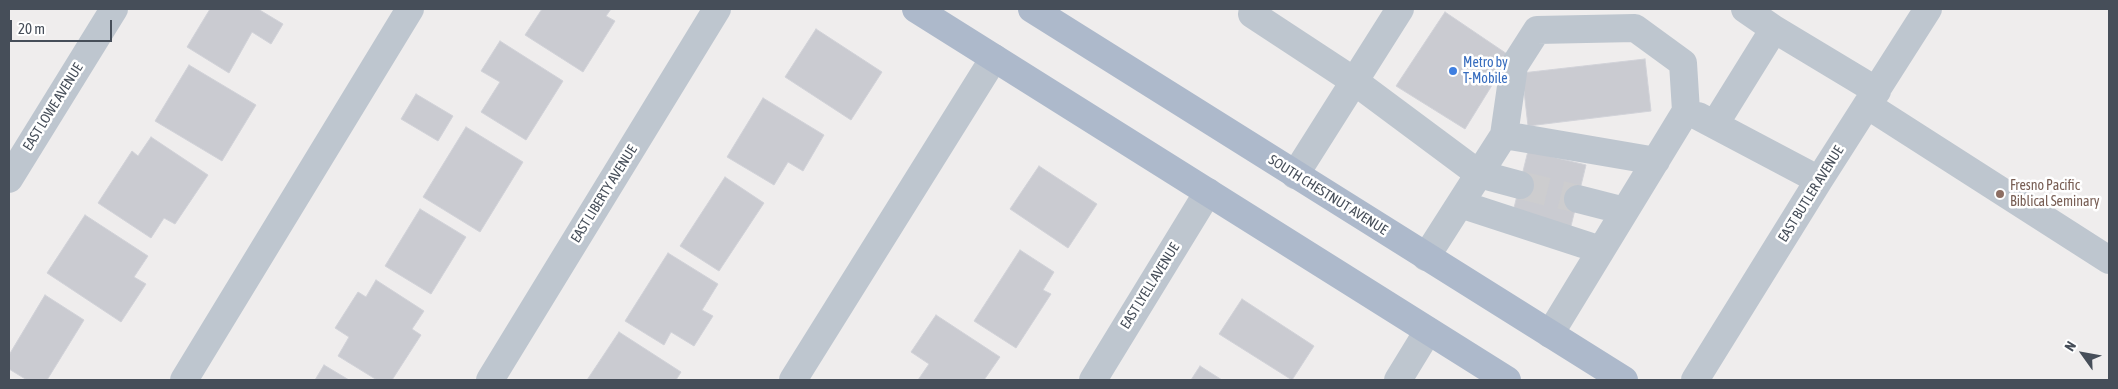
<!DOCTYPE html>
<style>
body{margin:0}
#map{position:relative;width:2118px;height:389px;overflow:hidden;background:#efeded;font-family:"Asap Condensed",sans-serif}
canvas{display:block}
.frame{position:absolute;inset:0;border:10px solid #464e59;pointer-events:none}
.north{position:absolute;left:2058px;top:329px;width:50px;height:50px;-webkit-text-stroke:4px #fff;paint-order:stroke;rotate:302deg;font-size:14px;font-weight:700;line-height:20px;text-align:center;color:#464e59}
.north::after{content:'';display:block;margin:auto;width:18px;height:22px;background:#464e59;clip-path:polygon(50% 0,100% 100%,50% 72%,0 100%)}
.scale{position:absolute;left:10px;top:20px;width:102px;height:22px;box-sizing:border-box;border:2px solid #464e59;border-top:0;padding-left:6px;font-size:15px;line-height:18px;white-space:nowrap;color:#464e59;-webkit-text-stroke:4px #fff;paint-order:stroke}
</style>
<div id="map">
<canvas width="2118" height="389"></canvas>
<div class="frame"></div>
<div class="north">N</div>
<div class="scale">20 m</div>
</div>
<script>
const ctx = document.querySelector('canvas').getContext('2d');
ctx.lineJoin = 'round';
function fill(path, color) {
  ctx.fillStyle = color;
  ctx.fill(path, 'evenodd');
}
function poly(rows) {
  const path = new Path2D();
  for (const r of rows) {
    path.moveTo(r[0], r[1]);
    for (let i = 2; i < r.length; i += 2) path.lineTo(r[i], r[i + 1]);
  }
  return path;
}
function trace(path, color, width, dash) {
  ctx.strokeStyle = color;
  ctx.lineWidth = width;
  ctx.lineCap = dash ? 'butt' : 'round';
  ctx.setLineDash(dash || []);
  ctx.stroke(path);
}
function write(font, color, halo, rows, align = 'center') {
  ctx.font = font + ' "Asap Condensed",sans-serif';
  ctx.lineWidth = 5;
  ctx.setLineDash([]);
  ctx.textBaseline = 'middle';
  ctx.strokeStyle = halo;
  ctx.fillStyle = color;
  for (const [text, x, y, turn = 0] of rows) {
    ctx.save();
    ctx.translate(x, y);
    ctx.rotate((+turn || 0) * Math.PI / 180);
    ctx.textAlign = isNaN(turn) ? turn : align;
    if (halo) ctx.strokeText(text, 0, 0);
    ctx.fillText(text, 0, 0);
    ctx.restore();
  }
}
const building = poly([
 [210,9,258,9,283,24,271,44,252,32,229,73,187,47,210,9],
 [542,9,611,9,606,16,615,21,583,72,525,35,542,9],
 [1445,12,1510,56,1465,129,1396,86,1445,12],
 [816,29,882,72,851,120,785,77,816,29],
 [500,41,563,81,526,140,481,112,500,82,481,71,500,41],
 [1645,59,1651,111,1528,126,1522,73,1645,59],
 [189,65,256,105,222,161,155,121,189,65],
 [416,94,453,116,438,141,401,119,416,94],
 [763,98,824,135,803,171,788,162,774,185,727,157,763,98],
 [466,127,523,162,480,232,423,197,466,127],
 [151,137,208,175,175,224,164,218,151,238,98,203,132,151,138,156,151,137],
 [1528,151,1586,165,1570,230,1512,216,1528,151],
 [1039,166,1097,204,1068,248,1010,209,1039,166],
 [725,177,764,203,719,271,680,246,725,177],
 [420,209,466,237,431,294,385,266,420,209],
 [85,215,148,256,134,277,146,284,121,322,47,273,85,215],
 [1020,250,1054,272,1043,290,1051,294,1016,348,974,321,1020,250],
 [668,253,718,284,702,310,713,316,694,346,671,332,664,345,625,321,668,253],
 [376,280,424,311,412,329,421,335,392,380,377,380,338,356,349,337,335,328,358,292,366,297,376,280],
 [45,295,84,320,47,380,27,380,9,369,9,355,45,295],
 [1242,299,1314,346,1292,380,1219,334,1242,299],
 [936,315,1000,357,984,380,918,380,929,364,911,352,936,315],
 [619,332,681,372,676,380,587,380,619,332],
 [324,365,349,380,315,380,324,365],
 [1200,366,1222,380,1191,380,1200,366]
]);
fill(building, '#cacbd1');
trace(building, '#d1d2d8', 1);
trace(poly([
 [1520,185,1578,199]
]), '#cdcdcf', 28, [28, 14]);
trace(poly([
 [1255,9,1252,14,1354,81,1479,174,1426,257],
 [1745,9,1774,29],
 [1867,105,2109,260],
 [1698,116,1819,180],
 [1715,124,1774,29,1877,91],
 [1504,135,1656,161],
 [1295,175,1400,9],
 [9,179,114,9],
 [1520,185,1479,174,1504,135,1514,66,1537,30,1635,28,1683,63,1686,111,1550,334],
 [1578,199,1625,211],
 [1460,204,1601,250],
 [184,380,410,9],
 [490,380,717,9],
 [793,380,994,58],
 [1093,380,1208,192],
 [1398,380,1428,331],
 [1695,380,1819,180,1928,9]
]), '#bec6cf', 28);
trace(poly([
 [916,9,1507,380],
 [1032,9,1624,380]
]), '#adb9cb', 28);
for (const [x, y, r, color] of [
 [1453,71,5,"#3f7fe0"],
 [2000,194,5,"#8d6e63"]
]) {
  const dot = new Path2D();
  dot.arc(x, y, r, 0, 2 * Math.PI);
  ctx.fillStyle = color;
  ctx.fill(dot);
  trace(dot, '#fff', 2);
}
write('14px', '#366cbe', '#fff', [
 ["Metro by",1463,63],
 ["T-Mobile",1463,79]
], 'left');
write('14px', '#464e59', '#fff', [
 ["EAST LOWE AVENUE",53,107,-58],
 ["EAST LIBERTY AVENUE",604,194,-58],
 ["EAST BUTLER AVENUE",1811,194,-58],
 ["SOUTH CHESTNUT AVENUE",1328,195,32],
 ["EAST LYELL AVENUE",1150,286,-58]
]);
write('14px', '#785e54', '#fff', [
 ["Fresno Pacific",2010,186],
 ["Biblical Seminary",2010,202]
], 'left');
</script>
